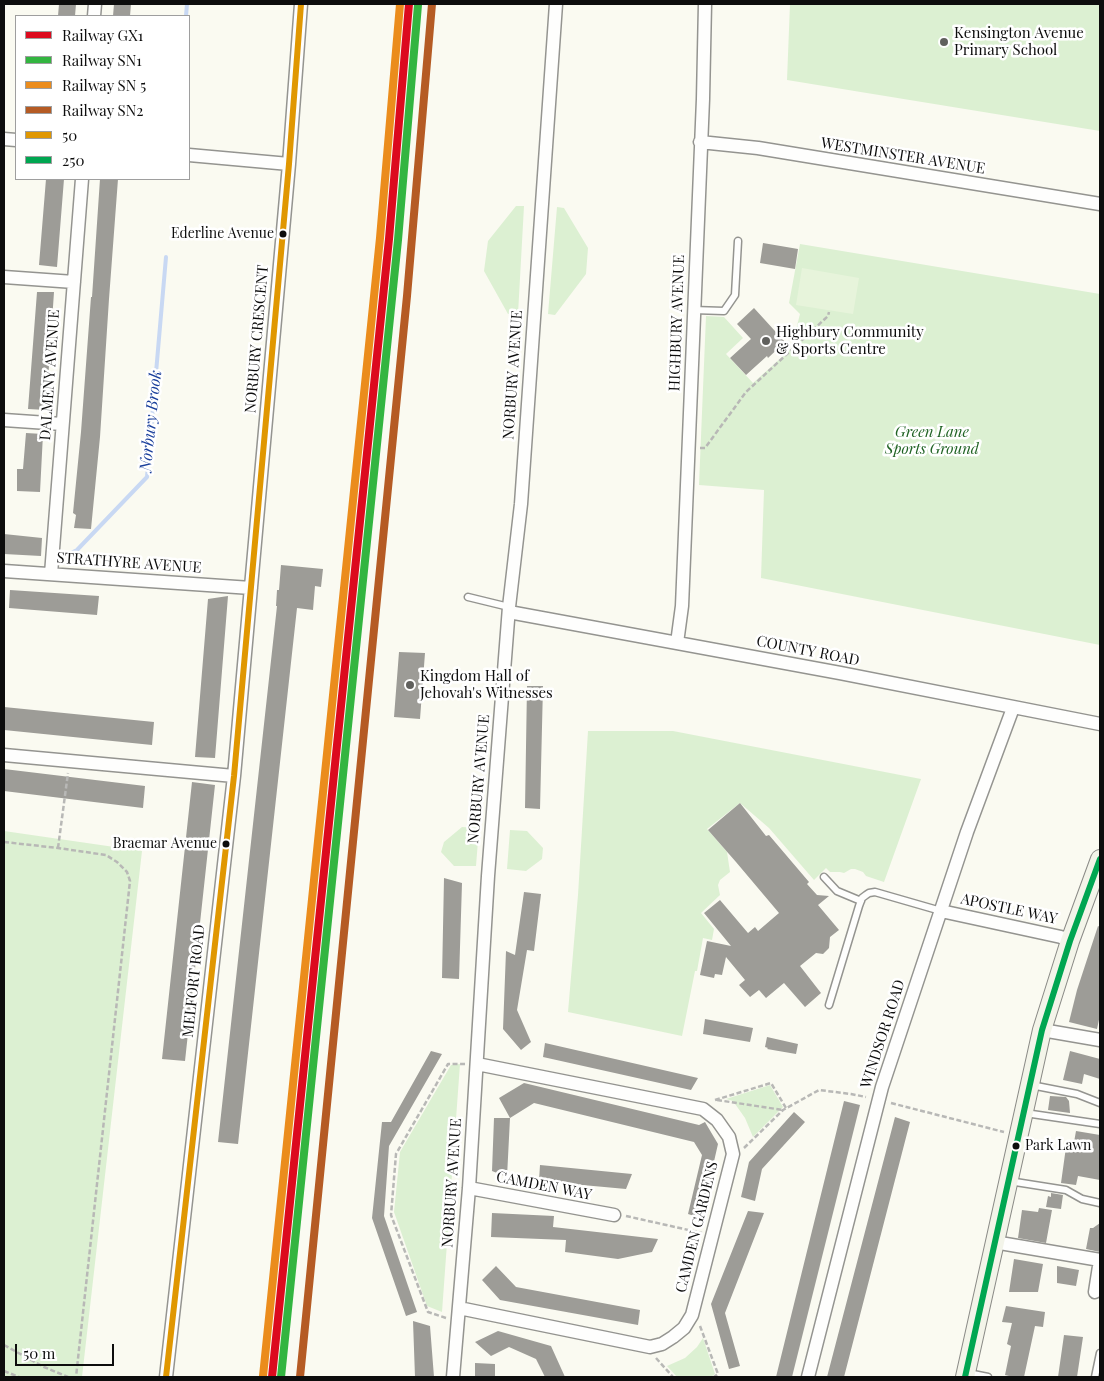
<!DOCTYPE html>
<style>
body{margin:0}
#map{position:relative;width:1104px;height:1381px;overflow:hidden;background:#fafaf1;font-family:"Playfair Display",serif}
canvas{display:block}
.frame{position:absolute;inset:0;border:5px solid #0d0d0d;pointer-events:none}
.legend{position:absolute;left:15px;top:15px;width:175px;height:165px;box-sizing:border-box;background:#fff;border:1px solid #9e9e9e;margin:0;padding:6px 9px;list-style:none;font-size:15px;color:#0d0d0d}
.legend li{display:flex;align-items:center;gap:10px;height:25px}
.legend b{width:25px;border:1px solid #9e9e9e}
.scale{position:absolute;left:15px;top:1344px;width:99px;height:22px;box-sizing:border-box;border:2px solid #0d0d0d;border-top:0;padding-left:6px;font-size:15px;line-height:18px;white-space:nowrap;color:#0d0d0d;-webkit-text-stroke:4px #fff;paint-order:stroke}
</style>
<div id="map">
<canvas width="1104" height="1381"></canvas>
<div class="frame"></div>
<ul class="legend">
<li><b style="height:6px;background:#dc0a1e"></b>Railway GX1</li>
<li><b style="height:6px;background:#33b540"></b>Railway SN1</li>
<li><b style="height:6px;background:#eb8c1c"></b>Railway SN 5</li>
<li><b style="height:6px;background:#b55b24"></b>Railway SN2</li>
<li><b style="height:6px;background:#e09701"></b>50</li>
<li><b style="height:6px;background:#00a651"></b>250</li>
</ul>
<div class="scale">50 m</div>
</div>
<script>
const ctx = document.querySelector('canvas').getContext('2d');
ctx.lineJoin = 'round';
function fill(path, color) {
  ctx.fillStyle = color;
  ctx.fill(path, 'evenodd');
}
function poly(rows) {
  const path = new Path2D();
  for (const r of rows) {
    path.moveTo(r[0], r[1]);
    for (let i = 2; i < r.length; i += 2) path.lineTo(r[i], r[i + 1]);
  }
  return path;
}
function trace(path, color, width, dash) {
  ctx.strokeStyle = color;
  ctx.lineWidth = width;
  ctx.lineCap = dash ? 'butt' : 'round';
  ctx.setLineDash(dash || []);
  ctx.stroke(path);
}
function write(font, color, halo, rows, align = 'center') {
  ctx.font = font + ' "Playfair Display",serif';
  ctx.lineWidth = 5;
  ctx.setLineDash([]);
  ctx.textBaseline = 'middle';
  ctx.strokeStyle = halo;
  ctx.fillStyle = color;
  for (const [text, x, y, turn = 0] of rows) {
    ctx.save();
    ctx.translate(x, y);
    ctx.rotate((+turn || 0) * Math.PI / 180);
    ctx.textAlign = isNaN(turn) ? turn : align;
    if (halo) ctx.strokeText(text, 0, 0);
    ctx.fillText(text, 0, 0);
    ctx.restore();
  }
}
fill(poly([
 [790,4,1100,4,1100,131,787,80],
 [516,206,524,206,518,314,508,314,484,271,488,241],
 [557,207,564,208,588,248,586,274,555,315,548,314],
 [800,244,1100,294,1100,645,761,578,764,490,699,485,706,316,724,317,743,338,726,354,753,383,791,349,800,314,789,303],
 [588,731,673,731,921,779,884,882,866,876,863,872,855,869,851,869,844,873,840,872,830,872,826,868,814,880,769,828,740,803,707,829,727,852,730,872,720,880,718,885,720,895,701,913,714,929,712,940,703,938,697,971,695,971,682,1036,568,1012,578,895],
 [462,827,479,828,476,866,454,866,441,852,444,842],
 [510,830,527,831,543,848,542,859,526,871,507,869],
 [4,831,142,851,82,1377,4,1377],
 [460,1064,442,1312,427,1306,394,1212,400,1152,451,1065],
 [770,1085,783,1107,753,1137,745,1118,733,1101,726,1099],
 [703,1338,715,1374,711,1377,677,1377,667,1366,685,1358,697,1347]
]), '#dcf0d2');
fill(poly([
 [802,268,859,278,853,314,796,305]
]), '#e7f4db');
trace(poly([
 [186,16,187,4],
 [69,554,77,550,147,477,166,257]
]), '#c8d8f3', 4);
fill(poly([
 [59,4,76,4,75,16,58,16],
 [114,4,131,4,130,16,113,16],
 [46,179,64,179,57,267,39,265],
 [100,179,118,179,109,299,100,437,91,529,74,528,76,515,73,513,81,432,91,297,92,297],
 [763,243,798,249,795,269,760,263],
 [37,292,54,292,46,410,28,409],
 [754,308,785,342,768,358,767,356,746,375,730,358,751,339,737,324],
 [26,433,43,434,40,492,17,491,17,469,23,469],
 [4,534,42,538,41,556,4,554],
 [281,565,323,569,321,587,315,586,313,610,297,608,238,1144,218,1142,277,606,276,606,277,590,279,590],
 [10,590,99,596,97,615,9,608],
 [228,596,215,758,195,757,208,599],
 [399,652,425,653,420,719,394,717],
 [527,686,543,686,540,809,525,808],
 [4,707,154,722,152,745,4,730],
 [4,769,145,786,143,808,4,791],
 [192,782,215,785,185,1061,162,1059],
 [740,803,766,836,769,835,809,882,807,884,817,895,829,896,818,905,839,930,830,937,829,948,823,954,816,953,800,966,821,993,805,1007,784,983,766,998,759,990,750,997,739,985,745,980,726,957,722,975,715,974,714,978,700,975,707,941,731,946,704,913,720,900,748,933,755,927,758,931,779,913,736,862,708,830],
 [444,878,462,883,459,979,442,978],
 [524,892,541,894,534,951,527,950,517,1010,531,1042,521,1050,503,1029,506,951,515,955],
 [1098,926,1100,927,1100,1015,1097,1029,1069,1022,1077,990],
 [705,1019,753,1028,750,1042,703,1034],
 [767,1037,798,1044,796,1054,767,1049,768,1048,765,1047],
 [545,1043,698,1078,691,1090,543,1057],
 [431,1051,442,1054,389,1146,384,1216,417,1312,406,1316,372,1218,382,1122,391,1122],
 [1070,1051,1100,1059,1100,1079,1084,1074,1082,1084,1063,1080],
 [524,1083,699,1125,705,1122,718,1144,701,1218,688,1214,702,1155,694,1142,534,1103,510,1118,499,1098],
 [1050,1096,1066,1097,1069,1101,1070,1113,1048,1110],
 [844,1101,860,1105,792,1377,776,1377],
 [794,1112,805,1122,762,1169,755,1201,741,1197,749,1162],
 [895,1117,910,1122,844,1377,827,1377],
 [494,1118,510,1118,507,1177,492,1171],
 [1076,1131,1100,1135,1100,1180,1078,1176,1076,1185,1061,1183,1066,1147,1073,1148],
 [540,1165,632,1174,626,1189,539,1181],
 [1051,1193,1063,1195,1061,1209,1046,1207,1048,1196,1051,1197],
 [1039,1208,1052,1210,1046,1243,1018,1238,1022,1210,1038,1212],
 [748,1211,764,1213,725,1313,740,1366,729,1369,711,1304],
 [492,1213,554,1216,553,1227,658,1239,652,1252,618,1259,565,1252,566,1240,491,1237],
 [1100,1223,1100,1252,1086,1249,1090,1228,1093,1228],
 [1014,1259,1043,1264,1038,1292,1009,1292],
 [496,1266,516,1287,640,1310,638,1325,500,1300,482,1280],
 [1057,1266,1079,1270,1076,1286,1057,1283],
 [1006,1306,1045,1312,1043,1327,1035,1326,1024,1377,1013,1377,1005,1375,1011,1346,1007,1344,1012,1323,1002,1322],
 [413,1321,430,1326,434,1377,415,1377],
 [498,1331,551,1346,565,1377,545,1377,536,1359,509,1347,491,1356,475,1342],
 [1064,1335,1083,1337,1077,1377,1058,1377],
 [475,1363,495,1364,495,1377,475,1377]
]), '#9d9c97');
const lane = poly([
 [693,310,724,311,735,295,738,241],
 [468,597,509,607],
 [824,877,837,891,861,901],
 [829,1005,859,906,862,898,866,895,869,893,875,892,941,911],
 [1031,1085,1077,1094,1100,1103],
 [1025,1113,1100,1124],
 [1009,1181,1066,1190,1082,1199,1100,1203],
 [968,1373,988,1377],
 [1095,1377,1100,1353]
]);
const street = poly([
 [94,16,95,4],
 [4,139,16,140],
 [700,142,758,148,1100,204],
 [189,155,289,164],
 [4,277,74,282],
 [4,420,62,424],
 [4,571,251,588],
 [51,574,82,179],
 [509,612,840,673,1100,724],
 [677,643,682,606,703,99,705,4],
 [4,755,234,776],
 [941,911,1061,937,1070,941],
 [1042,1030,1100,1040],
 [469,1188,614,1215],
 [994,1242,1100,1260,1095,1292],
 [459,1308,650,1347,662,1344,673,1337,684,1328,692,1315,733,1154,729,1137,717,1120,703,1109,477,1064],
 [166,1377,234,776,289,164,301,4],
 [453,1377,469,1188,488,876,509,607,521,504,556,4],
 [808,1377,882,1087,967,832,1013,708]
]);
const secondary = poly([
 [965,1377,1042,1030,1070,941,1100,859]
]);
trace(lane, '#949490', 9);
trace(street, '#949490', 15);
trace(secondary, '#8a8a86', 20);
trace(poly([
 [700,448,705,448,746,392,828,316,829,312],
 [4,842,58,848,106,855,117,862,127,872,130,881,76,1377],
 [58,848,68,773],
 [715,1100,771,1083,786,1108],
 [717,1100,783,1110],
 [891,1103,1004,1132],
 [744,1148,783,1110,819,1090,851,1094,866,1097],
 [626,1216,702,1233],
 [446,1318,428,1312,391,1215,396,1154,448,1064,465,1064],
 [700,1326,718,1374,714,1377],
 [4,1345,44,1367,68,1377],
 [656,1358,673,1377],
 [4,1371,19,1377]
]), '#b8b8b6', 2.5, [5, 2.5]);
trace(lane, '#fefefd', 6);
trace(street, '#fefefd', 12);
trace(secondary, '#f3f4e9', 18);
trace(poly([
 [166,1377,234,776,289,164,301,4]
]), '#e09701', 6);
trace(poly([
 [965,1377,1042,1030,1070,941,1100,859]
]), '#00a651', 6);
trace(poly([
 [272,1377,389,239,409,4]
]), '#dc0a1e', 8);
trace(poly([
 [281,1377,398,240,418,5]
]), '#33b540', 8);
trace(poly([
 [263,1376,380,238,400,4]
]), '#eb8c1c', 8);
trace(poly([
 [300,1377,407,296,432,4]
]), '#b55b24', 8);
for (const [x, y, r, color] of [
 [944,42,5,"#60605d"],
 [283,234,4.5,"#0d0d0d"],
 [766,341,5,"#60605d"],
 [410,685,5,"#60605d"],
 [226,844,4.5,"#0d0d0d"],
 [1016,1146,4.5,"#0d0d0d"]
]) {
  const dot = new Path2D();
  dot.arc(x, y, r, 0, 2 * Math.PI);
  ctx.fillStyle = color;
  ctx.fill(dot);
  trace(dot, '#fff', 2);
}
write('14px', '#0d0d0d', '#fff', [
 ["Ederline Avenue",274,234],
 ["Braemar Avenue",217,844],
 ["Park Lawn",1025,1146,"left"]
], 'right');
write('15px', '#0d0d0d', '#fff', [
 ["Kensington Avenue",954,33],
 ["Primary School",954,50],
 ["Highbury Community",776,332],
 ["& Sports Centre",776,349],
 ["Kingdom Hall of",420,676],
 ["Jehovah's Witnesses",420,693]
], 'left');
write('15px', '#0d0d0d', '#fff', [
 ["WESTMINSTER AVENUE",903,156,9],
 ["HIGHBURY AVENUE",677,323,-88],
 ["NORBURY CRESCENT",257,339,-85],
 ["DALMENY AVENUE",50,375,-86],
 ["NORBURY AVENUE",513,375,-86],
 ["STRATHYRE AVENUE",129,563,4],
 ["COUNTY ROAD",808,651,11],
 ["NORBURY AVENUE",479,779,-85],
 ["APOSTLE WAY",1009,909,12],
 ["MELFORT ROAD",194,981,-84],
 ["WINDSOR ROAD",883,1034,-72],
 ["NORBURY AVENUE",452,1183,-86],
 ["CAMDEN WAY",544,1186,11],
 ["CAMDEN GARDENS",697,1227,-76]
]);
write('italic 15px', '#1f6223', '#fff', [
 ["Green Lane",932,432],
 ["Sports Ground",932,449]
]);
write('italic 16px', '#1a3f9b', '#fff', [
 ["Norbury Brook",151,421,-84]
]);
</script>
